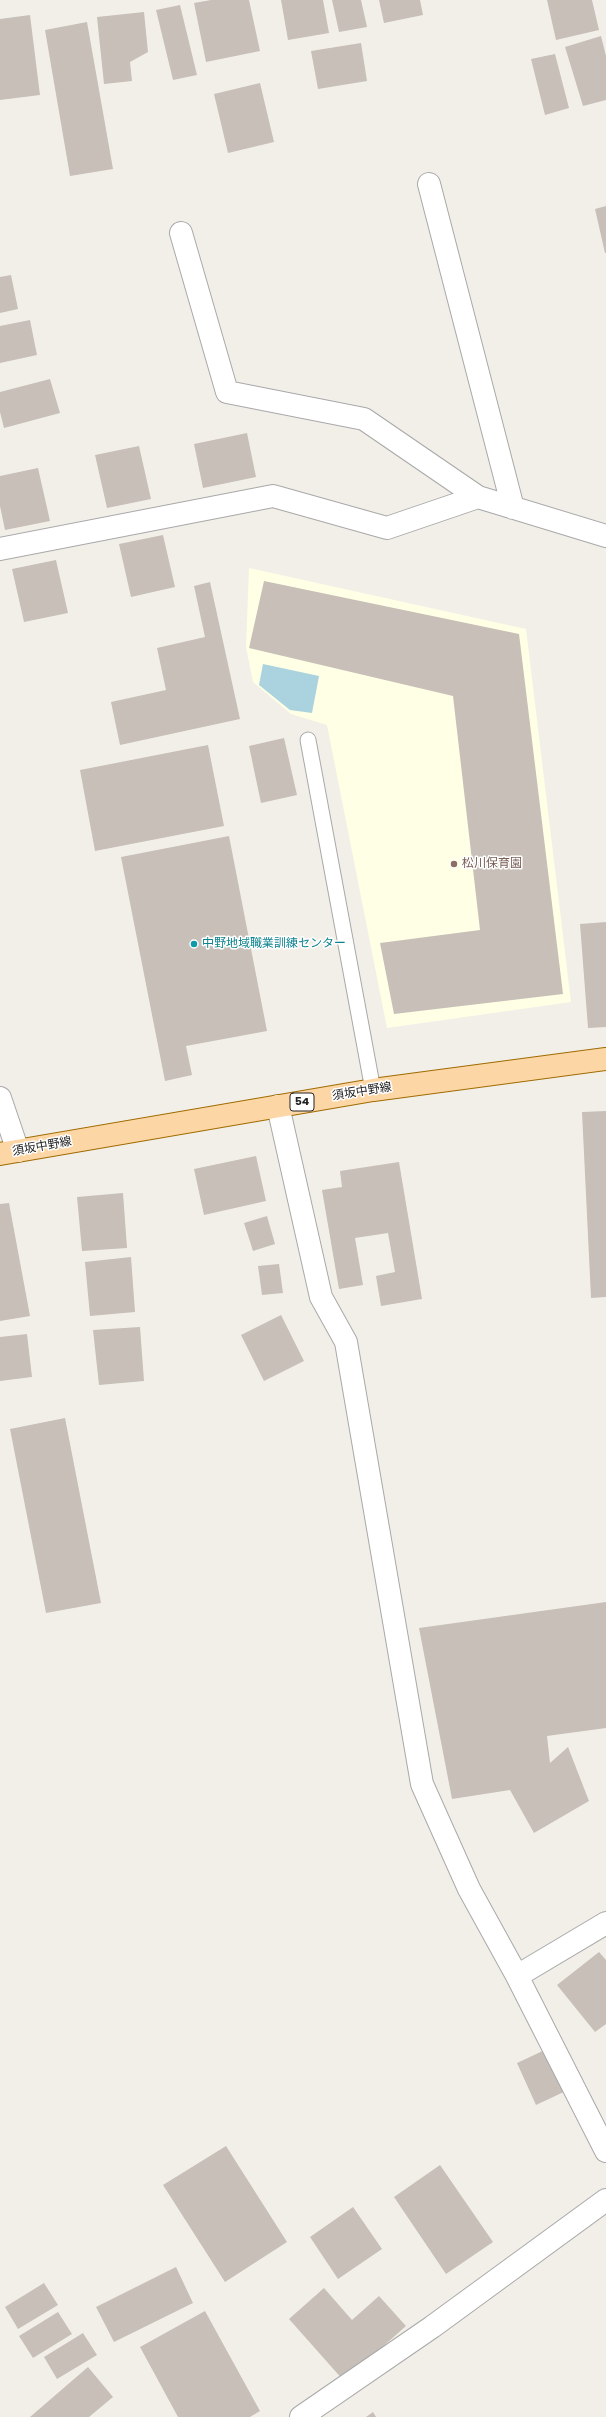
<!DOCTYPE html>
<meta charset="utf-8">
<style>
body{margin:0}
canvas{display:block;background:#f2efe9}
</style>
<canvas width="606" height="2417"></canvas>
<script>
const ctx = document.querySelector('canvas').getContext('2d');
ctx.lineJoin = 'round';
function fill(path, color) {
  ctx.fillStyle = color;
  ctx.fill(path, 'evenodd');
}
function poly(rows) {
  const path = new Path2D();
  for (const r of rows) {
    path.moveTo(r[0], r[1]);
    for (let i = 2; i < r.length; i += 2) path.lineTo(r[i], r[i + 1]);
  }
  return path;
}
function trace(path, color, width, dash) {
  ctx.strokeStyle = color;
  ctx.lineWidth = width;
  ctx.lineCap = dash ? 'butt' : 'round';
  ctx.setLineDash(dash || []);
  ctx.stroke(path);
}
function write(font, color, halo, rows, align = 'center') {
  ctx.font = font + ' Poppins,"Noto Sans JP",sans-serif';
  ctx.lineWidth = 3;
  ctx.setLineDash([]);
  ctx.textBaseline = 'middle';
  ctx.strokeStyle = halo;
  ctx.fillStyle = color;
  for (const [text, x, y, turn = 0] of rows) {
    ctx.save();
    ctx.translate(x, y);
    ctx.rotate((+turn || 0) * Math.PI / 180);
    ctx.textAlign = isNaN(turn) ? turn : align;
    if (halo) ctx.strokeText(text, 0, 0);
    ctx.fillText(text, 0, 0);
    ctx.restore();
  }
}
fill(poly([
 [249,568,526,629,571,1002,387,1028,327,725,291,714,253,682,246,647]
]), '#ffffe5');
fill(poly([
 [263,664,319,676,312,713,290,710,259,685]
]), '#aad3df');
fill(poly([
 [211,0,249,0,260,51,206,62,194,3],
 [281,0,323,0,329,33,288,40],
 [332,0,361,0,367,27,339,32],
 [379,0,420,0,423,15,384,23],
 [547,0,592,0,599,30,556,40],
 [180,5,197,75,173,80,156,10],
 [144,12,148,52,130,62,132,81,104,84,97,17],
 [30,15,40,95,0,100,0,19],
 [87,22,113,169,70,176,45,30],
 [601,36,606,56,606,100,583,106,565,47],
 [361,43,367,81,318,89,311,51],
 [555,54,569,108,545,115,531,59],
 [260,83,274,142,228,153,214,94],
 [606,206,606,253,605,253,595,209],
 [11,275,18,309,0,313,0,277],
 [30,320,37,355,0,363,0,326],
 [50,379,60,413,4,428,0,412,0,392],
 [247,433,256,477,203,488,194,444],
 [139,446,151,499,107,508,95,455],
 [38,468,50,521,5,530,0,506,0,476],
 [163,535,175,587,131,597,119,544],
 [56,560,68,613,24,622,12,569],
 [264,581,519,634,563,994,394,1014,380,943,480,930,453,696,249,648],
 [210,582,240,719,120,745,111,702,166,690,157,648,205,637,194,586],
 [284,738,297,795,261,803,249,746],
 [208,745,224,826,95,851,80,770],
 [229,836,267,1031,186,1046,192,1075,165,1081,121,857],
 [606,922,606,1027,588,1028,580,924],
 [606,1111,606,1297,591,1298,582,1112],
 [256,1156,266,1201,204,1215,194,1169],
 [399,1162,422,1299,381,1306,376,1276,395,1272,388,1233,355,1238,363,1285,339,1289,322,1190,342,1187,340,1171],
 [123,1193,127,1248,82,1251,77,1197],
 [9,1203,30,1316,0,1321,0,1204],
 [267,1216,275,1244,253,1251,244,1223],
 [131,1257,135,1312,90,1316,85,1262],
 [279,1264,283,1293,262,1295,258,1266],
 [281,1315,304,1361,264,1381,241,1335],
 [140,1327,144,1381,99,1385,93,1330],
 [27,1334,32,1377,0,1381,0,1337],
 [65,1418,101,1603,46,1613,10,1429],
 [606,1602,606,1728,547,1736,550,1763,568,1747,589,1801,534,1833,510,1790,452,1799,419,1628],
 [599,1952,606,1960,606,2024,595,2032,557,1985],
 [549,2048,568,2090,536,2105,517,2063],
 [226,2146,287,2242,225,2282,163,2185],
 [440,2165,493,2242,446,2274,394,2197],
 [353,2207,382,2249,338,2279,310,2237],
 [176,2267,193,2303,114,2342,96,2307],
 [44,2283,58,2305,18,2329,5,2307],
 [324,2288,352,2320,379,2296,406,2326,344,2381,289,2319],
 [205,2311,260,2411,250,2417,178,2417,140,2347],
 [58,2312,72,2334,33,2358,19,2336],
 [83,2333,97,2355,57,2379,44,2357],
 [88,2367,113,2397,89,2417,30,2417],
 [373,2412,376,2417,366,2417]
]), '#c7bfb8');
const lane = poly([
 [308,740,373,1090]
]);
const street = poly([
 [429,184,513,508],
 [181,233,227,392,364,419,478,497,606,536],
 [0,549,273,496,387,528,478,497],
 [0,1098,18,1151],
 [278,1106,321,1297,346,1342,422,1784,469,1889,517,1976,606,2151],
 [517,1976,606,1923],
 [301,2417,432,2327,606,2200]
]);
const primary = poly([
 [0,1154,373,1090,606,1059]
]);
trace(lane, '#a9a9a9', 17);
trace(street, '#a9a9a9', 24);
trace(primary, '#a06b00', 24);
trace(lane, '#fff', 15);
trace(street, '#fff', 22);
trace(primary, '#fcd6a4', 22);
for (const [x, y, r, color] of [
 [454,864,4,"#8d6e63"],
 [194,944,4,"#0f9aa8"]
]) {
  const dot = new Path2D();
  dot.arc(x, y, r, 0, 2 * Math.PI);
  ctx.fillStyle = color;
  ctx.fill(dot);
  trace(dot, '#fff', 1.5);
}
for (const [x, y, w] of [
 [302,1102,24]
]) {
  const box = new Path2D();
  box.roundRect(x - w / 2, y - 9, w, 18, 3);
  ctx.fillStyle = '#fff';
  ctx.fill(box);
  trace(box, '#222', 1);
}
write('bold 11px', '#222', null, [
 ["54",302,1102]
]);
write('12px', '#785e54', '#fff', [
 ["松川保育園",462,864]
], 'left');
write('12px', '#0d838f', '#fff', [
 ["中野地域職業訓練センター",202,944]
], 'left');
write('12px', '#222', '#fff', [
 ["須坂中野線",362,1092,-9],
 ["須坂中野線",42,1147,-10]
]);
</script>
